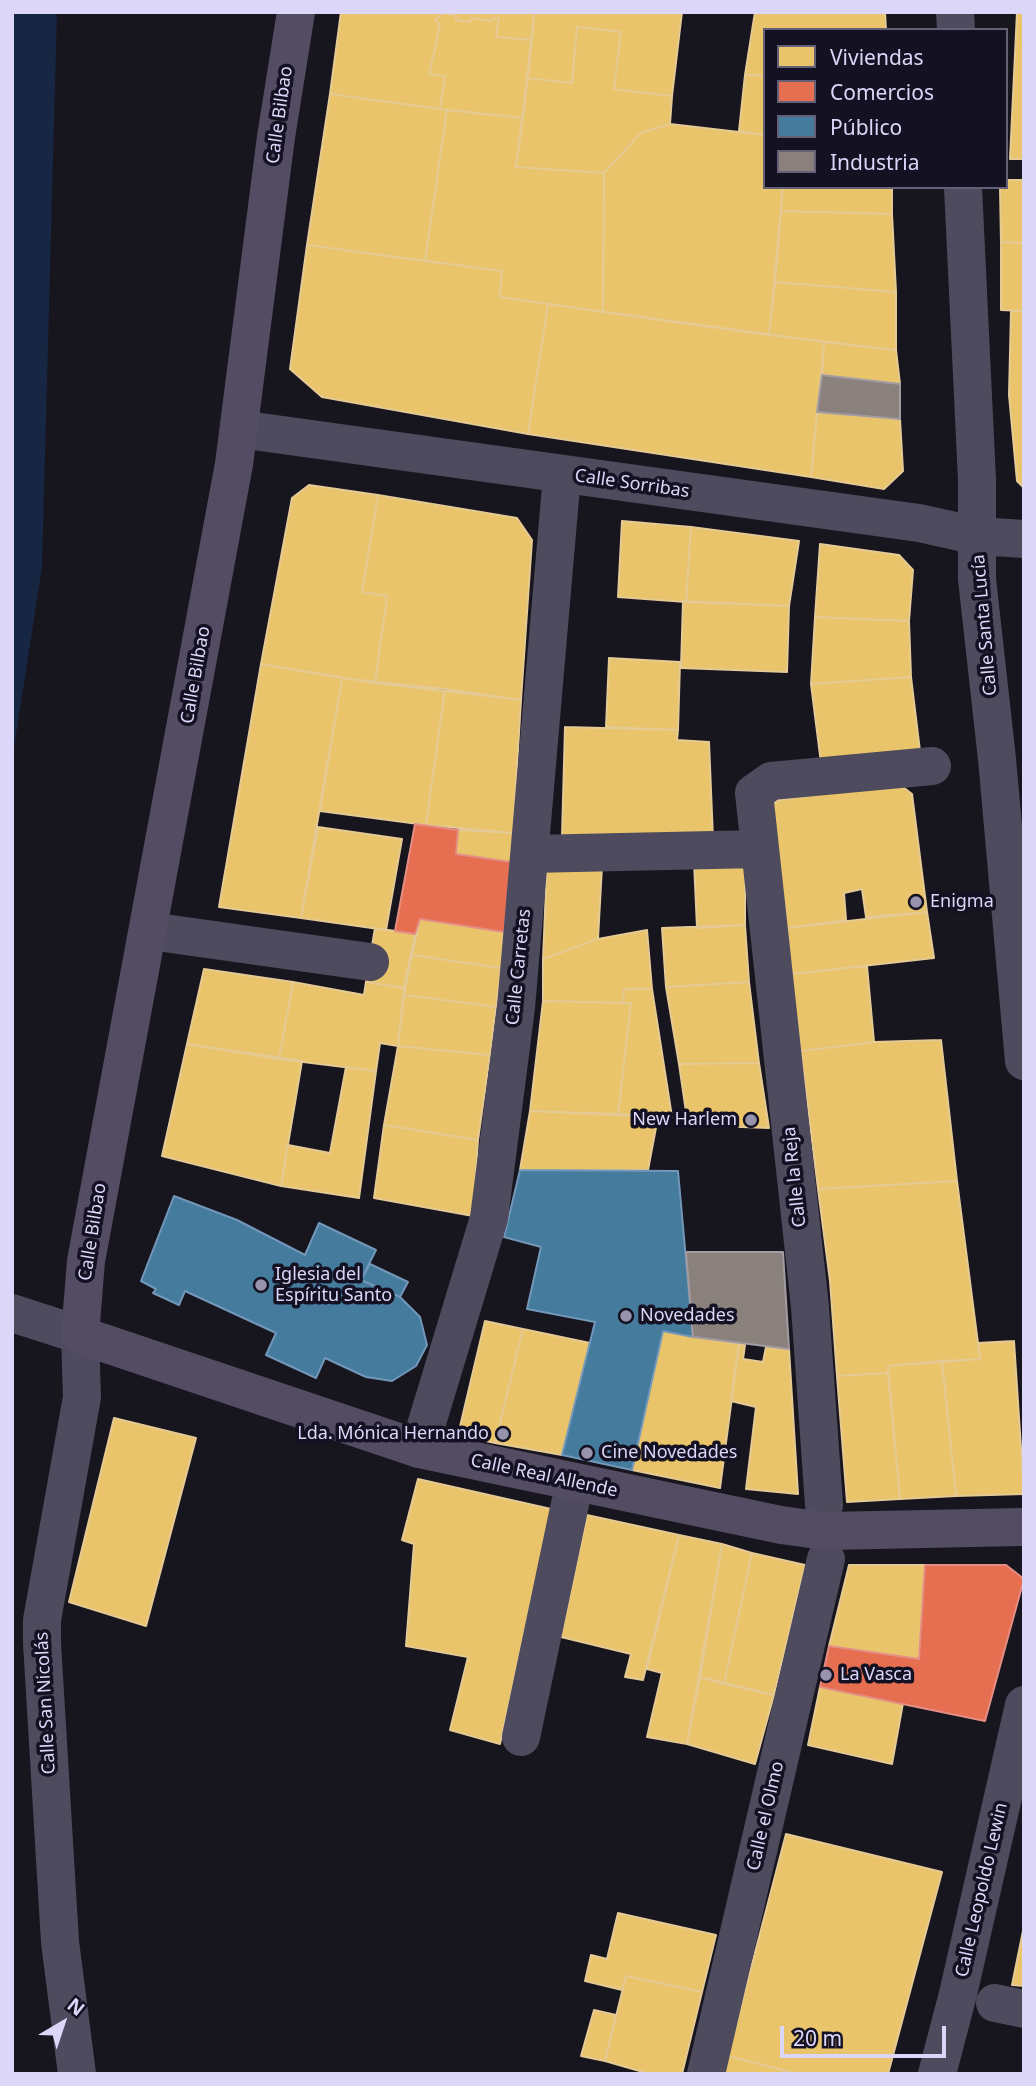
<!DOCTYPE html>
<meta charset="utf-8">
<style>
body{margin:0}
#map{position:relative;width:1036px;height:2086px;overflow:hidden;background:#17151e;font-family:"Noto Sans",sans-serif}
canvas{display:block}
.frame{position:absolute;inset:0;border:14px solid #dcd7f9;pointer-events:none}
.legend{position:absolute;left:763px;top:28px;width:245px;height:161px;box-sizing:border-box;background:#141122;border:2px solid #646078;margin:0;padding:9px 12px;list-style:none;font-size:21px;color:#dcd7f9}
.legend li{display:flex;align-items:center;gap:14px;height:35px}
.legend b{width:35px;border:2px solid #646078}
.north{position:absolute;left:28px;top:1988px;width:70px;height:70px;-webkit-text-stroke:5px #141122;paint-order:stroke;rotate:39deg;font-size:19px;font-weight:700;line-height:28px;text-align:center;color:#dcd7f9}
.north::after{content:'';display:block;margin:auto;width:24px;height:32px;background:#dcd7f9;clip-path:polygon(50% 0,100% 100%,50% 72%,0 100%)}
.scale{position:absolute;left:780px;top:2026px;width:166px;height:32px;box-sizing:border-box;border:4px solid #dcd7f9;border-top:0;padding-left:9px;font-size:21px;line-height:24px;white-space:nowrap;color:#dcd7f9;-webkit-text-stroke:5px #141122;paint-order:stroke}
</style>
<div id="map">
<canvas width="1036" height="2086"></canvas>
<div class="frame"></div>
<ul class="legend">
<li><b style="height:19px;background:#e9c46a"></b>Viviendas</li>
<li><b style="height:19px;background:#e76f51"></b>Comercios</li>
<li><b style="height:19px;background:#457b9d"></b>Público</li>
<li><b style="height:19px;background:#8a817c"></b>Industria</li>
</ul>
<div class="north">N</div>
<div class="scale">20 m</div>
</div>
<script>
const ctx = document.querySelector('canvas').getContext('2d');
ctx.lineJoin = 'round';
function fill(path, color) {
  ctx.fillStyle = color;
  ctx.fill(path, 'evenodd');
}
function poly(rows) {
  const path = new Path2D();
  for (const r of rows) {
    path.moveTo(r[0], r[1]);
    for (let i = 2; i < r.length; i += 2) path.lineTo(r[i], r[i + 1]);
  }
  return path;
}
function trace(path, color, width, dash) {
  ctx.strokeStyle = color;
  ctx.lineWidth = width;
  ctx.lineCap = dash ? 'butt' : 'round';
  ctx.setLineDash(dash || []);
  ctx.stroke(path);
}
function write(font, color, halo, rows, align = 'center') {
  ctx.font = font + ' "Noto Sans",sans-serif';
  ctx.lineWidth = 7;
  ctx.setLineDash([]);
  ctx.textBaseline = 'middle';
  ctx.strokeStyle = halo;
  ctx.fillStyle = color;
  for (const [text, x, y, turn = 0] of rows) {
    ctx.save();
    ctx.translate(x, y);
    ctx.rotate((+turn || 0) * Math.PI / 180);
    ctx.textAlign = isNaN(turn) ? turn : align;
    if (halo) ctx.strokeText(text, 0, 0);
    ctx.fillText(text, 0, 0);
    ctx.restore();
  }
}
fill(poly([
 [12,12,57,12,42,567,12,761]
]), '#172642');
const homes = poly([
 [341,12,444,12,435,20,440,25,429,74,445,76,440,109,330,94,341,12],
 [444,12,456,16,456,20,470,22,471,18,491,21,492,18,499,19,496,37,532,40,523,118,440,109,445,76,429,74,440,25,435,20,444,12],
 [446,12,534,12,532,40,496,37,499,19,492,18,491,21,471,18,470,22,456,20,456,16,446,12],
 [534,12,682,12,672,96,614,89,621,32,577,27,572,83,527,78,534,12],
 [755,12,885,12,886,30,765,30,765,75,745,75,755,12],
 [1017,12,1024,12,1024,159,1010,159,1017,12],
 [577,27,621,32,614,89,672,96,670,124,641,133,604,173,516,167,527,78,572,83,577,27],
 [745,75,765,75,765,135,739,131,745,75],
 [330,94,447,110,425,261,307,245,330,94],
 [447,110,523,118,516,167,604,173,603,312,500,297,502,271,425,261,447,110],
 [670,124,765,135,765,187,783,187,769,335,603,312,604,173,641,133,670,124],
 [1006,180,1024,180,1024,243,1001,242,1000,187,1006,187,1006,180],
 [783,187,892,187,892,214,781,211,783,187],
 [781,211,892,214,896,292,775,282,781,211],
 [1001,242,1024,243,1024,311,1001,310,1001,242],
 [307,245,502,271,500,297,548,304,528,434,322,397,290,369,307,245],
 [775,282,896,292,896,350,769,335,775,282],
 [548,304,824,342,811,477,528,434,548,304],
 [1011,311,1024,311,1024,488,1017,481,1009,395,1011,311],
 [824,342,896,350,900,384,822,375,824,342],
 [817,412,900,419,903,471,884,489,811,477,817,412],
 [309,485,378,495,362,592,387,596,375,683,261,664,292,498,309,485],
 [378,495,517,518,532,540,521,700,375,683,387,596,362,592,378,495],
 [622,521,691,527,686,602,618,597,622,521],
 [691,527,799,541,789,606,686,602,691,527],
 [820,544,899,555,913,570,909,621,815,617,820,544],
 [683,601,789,606,787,672,681,668,683,601],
 [815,617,909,621,911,677,811,684,815,617],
 [609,658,680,662,678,730,606,727,609,658],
 [261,664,342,678,301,918,219,907,261,664],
 [911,677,920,751,821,763,811,684,911,677],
 [342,678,445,689,426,825,320,811,342,678],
 [445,689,521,700,513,833,426,825,445,689],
 [565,727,678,730,677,740,709,742,713,839,562,836,565,727],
 [899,784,912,794,927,912,866,917,862,889,844,893,846,920,787,928,770,807,778,800,899,784],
 [318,827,402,839,386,930,301,918,318,827],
 [458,830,513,833,511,862,456,854,458,830],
 [745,859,745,925,697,928,694,861,745,859],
 [547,865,602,866,598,939,543,959,547,865],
 [927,912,934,958,791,974,787,928,927,912],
 [420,919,504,932,501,968,412,955,420,919],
 [745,925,749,982,666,987,662,928,745,925],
 [375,928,415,934,404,988,366,982,375,928],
 [647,930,652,989,624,989,623,1003,543,1001,543,959,598,939,647,930],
 [412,955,501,968,496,1007,404,995,412,955],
 [867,966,874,1042,801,1051,791,974,867,966],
 [204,969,293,982,279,1059,187,1044,204,969],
 [293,982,364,995,366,982,404,988,398,1046,380,1043,376,1071,279,1059,293,982],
 [749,982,759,1063,679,1064,666,987,749,982],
 [624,989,652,989,672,1117,618,1114,631,1003,623,1003,624,989],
 [404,995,496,1007,490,1055,398,1046,404,995],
 [543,1001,631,1003,618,1114,530,1111,543,1001],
 [941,1040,957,1181,818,1189,801,1051,874,1042,941,1040],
 [187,1044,302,1061,281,1186,162,1156,187,1044],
 [398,1046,490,1055,478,1140,384,1125,398,1046],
 [759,1063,769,1128,688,1125,679,1064,759,1063],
 [346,1067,376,1071,359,1198,281,1186,288,1145,330,1153,346,1067],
 [530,1111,658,1117,648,1170,520,1170,530,1111],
 [384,1125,478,1140,473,1216,374,1198,384,1125],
 [957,1181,980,1359,888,1366,888,1373,837,1376,830,1281,818,1189,957,1181],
 [485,1321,523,1329,495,1443,458,1435,485,1321],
 [523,1329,590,1343,562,1455,495,1443,523,1329],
 [663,1331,739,1344,720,1488,632,1470,663,1331],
 [1014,1341,1024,1494,956,1496,942,1361,980,1359,978,1343,1014,1341],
 [739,1344,745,1345,743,1359,763,1362,766,1347,789,1349,798,1494,746,1489,756,1407,731,1401,739,1344],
 [942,1361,956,1496,900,1499,888,1366,942,1361],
 [888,1373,900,1499,847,1502,837,1376,888,1373],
 [114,1418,196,1438,146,1626,69,1602,114,1418],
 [418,1479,551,1509,500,1744,450,1730,468,1657,406,1646,414,1544,402,1540,418,1479],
 [587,1515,679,1535,643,1680,625,1677,631,1654,561,1637,587,1515],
 [679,1535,722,1544,687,1744,647,1737,662,1673,647,1669,679,1535],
 [722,1544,752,1553,724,1684,700,1677,722,1544],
 [752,1553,805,1565,774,1695,724,1684,752,1553],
 [849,1565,925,1565,919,1659,829,1646,849,1565],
 [700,1677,774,1695,755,1764,687,1744,700,1677],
 [820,1687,903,1703,892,1764,808,1745,820,1687],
 [786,1834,942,1872,888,2074,798,2074,728,2056,786,1834],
 [618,1913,716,1935,702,1992,626,1976,622,1990,585,1981,591,1955,607,1959,618,1913],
 [1024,1926,1024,1986,1012,1985,1024,1926],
 [626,1976,702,1992,682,2074,650,2074,605,2061,626,1976],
 [594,2010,616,2015,605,2061,581,2056,594,2010],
 [728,2056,798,2074,724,2074,728,2056]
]);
fill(homes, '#e9c46a');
trace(homes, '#e5ca95', 2);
const shops = poly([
 [415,824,458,830,456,854,511,862,504,932,420,919,415,934,395,931,415,824],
 [925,1565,1006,1565,1024,1579,985,1721,820,1687,829,1646,919,1659,925,1565]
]);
fill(shops, '#e76f51');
trace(shops, '#e48e83', 2);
const public = poly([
 [520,1170,678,1171,693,1337,663,1331,632,1470,562,1455,595,1322,527,1309,541,1247,504,1237,520,1170],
 [174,1196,237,1220,305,1255,319,1223,376,1250,361,1280,400,1297,420,1317,427,1345,416,1366,392,1381,366,1377,325,1358,316,1378,266,1355,276,1333,185,1291,179,1305,153,1293,156,1289,141,1281,174,1196],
 [370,1264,408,1282,400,1297,361,1280,370,1264]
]);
fill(public, '#457b9d');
trace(public, '#7297b9', 2);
const industry = poly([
 [822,375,900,384,900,419,817,412,822,375],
 [686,1252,783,1252,789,1349,693,1337,686,1252]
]);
fill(industry, '#8a817c');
trace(industry, '#a39ba2', 2);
trace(poly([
 [955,12,956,30],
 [963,187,977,480,977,579,997,759,1024,1061],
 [239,429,919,523,978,536,1024,539],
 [530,854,759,849],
 [150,931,370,962],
 [12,1313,80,1335,82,1397,42,1620,42,1643,60,1942,77,2074],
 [419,1449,489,1218,516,1007,562,475],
 [824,1505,810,1307,754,793,771,781,932,766],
 [521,1737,570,1504],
 [995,2003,1024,2009],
 [706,2074,826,1559],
 [937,2074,958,1994,1024,1705]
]), '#4d4b5d', 38);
trace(poly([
 [296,12,276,137,234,464,86,1261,80,1335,419,1449,781,1525,825,1531,1024,1527]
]), '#544c62', 38);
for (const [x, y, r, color] of [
 [916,902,7,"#9793ac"],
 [751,1120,7,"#9793ac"],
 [261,1285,7,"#9793ac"],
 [626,1316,7,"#9793ac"],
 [503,1434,7,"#9793ac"],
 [587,1453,7,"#9793ac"],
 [826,1675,7,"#9793ac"]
]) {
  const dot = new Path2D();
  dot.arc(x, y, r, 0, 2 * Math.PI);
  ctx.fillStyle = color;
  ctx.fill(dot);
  trace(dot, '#141122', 2.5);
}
write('18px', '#dcd7f9', '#141122', [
 ["Calle Bilbao",280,115,-82],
 ["Calle Sorribas",632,484,8],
 ["Calle Santa Lucía",985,625,-95],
 ["Calle Bilbao",196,675,-80],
 ["Calle Carretas",519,967,-84],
 ["Calle la Reja",795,1177,-96],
 ["Calle Bilbao",93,1232,-81],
 ["Calle Real Allende",544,1476,12],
 ["Calle San Nicolás",46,1703,-93],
 ["Calle el Olmo",766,1816,-77],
 ["Calle Leopoldo Lewin",982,1890,-77]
]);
write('18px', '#dcd7f9', '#141122', [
 ["Enigma",930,902],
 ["New Harlem",737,1120,"right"],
 ["Iglesia del",275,1275],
 ["Espíritu Santo",275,1296],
 ["Novedades",640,1316],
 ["Lda. Mónica Hernando",489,1434,"right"],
 ["Cine Novedades",601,1453],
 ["La Vasca",840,1675]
], 'left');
</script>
